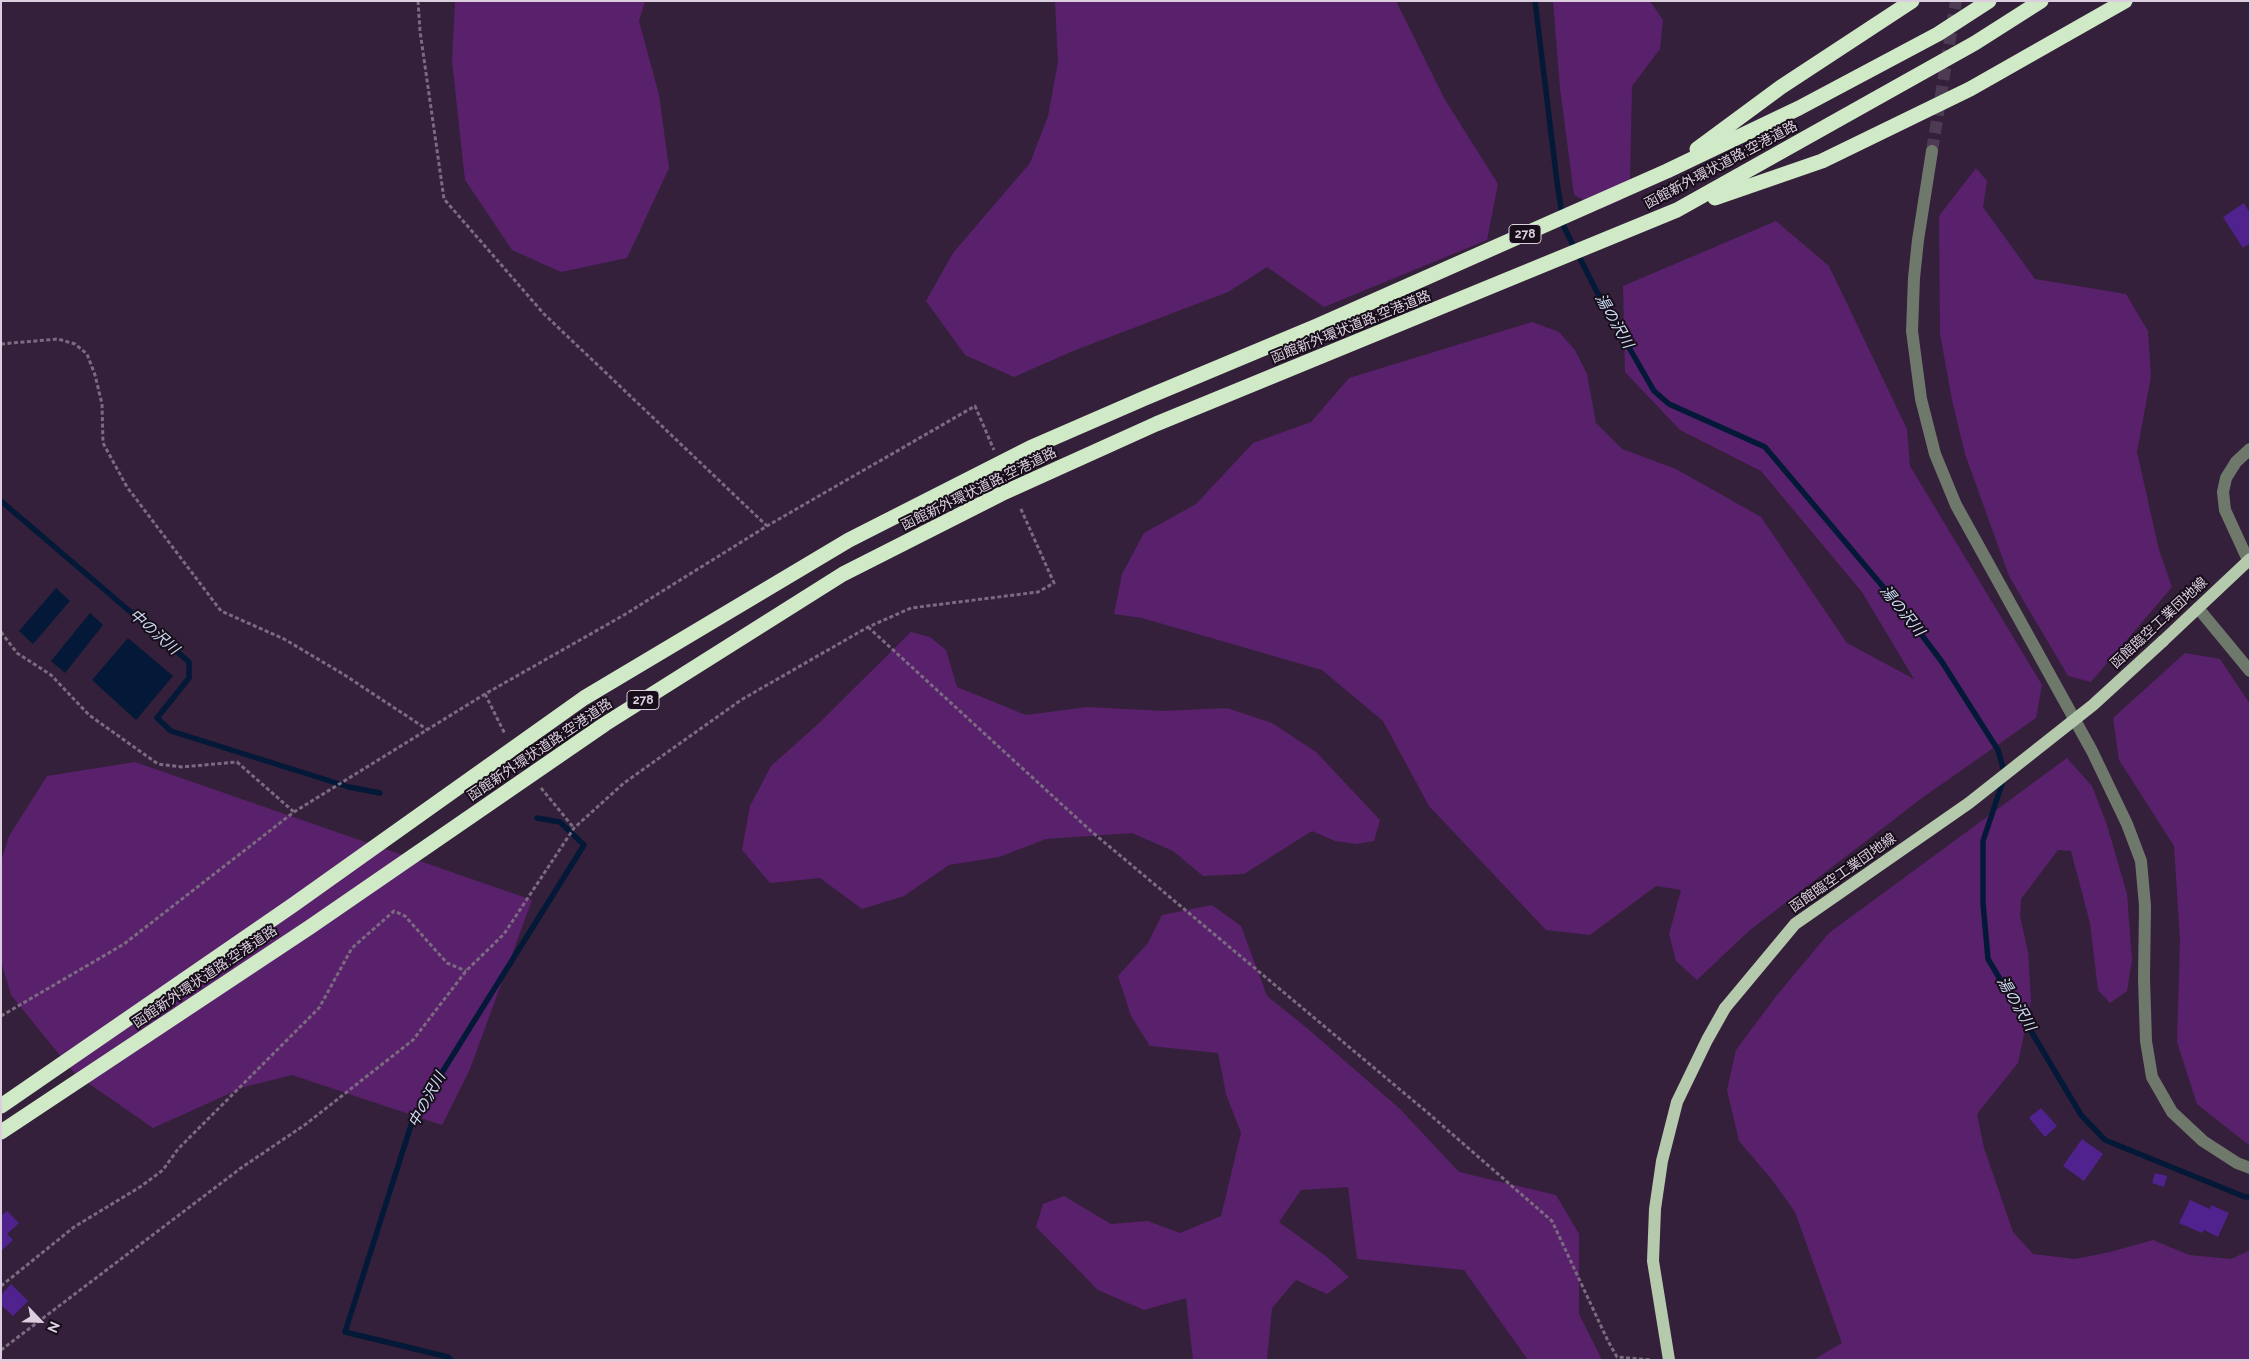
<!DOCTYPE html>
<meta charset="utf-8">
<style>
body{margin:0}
#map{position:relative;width:2251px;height:1361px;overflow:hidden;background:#34203a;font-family:Raleway,sans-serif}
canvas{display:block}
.frame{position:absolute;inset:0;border:2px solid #dbcfdf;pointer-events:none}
.north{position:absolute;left:15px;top:1296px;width:50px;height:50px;-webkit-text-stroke:4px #170e1a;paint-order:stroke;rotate:114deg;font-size:14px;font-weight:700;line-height:20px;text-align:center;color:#dbcfdf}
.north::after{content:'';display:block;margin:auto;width:18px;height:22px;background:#dbcfdf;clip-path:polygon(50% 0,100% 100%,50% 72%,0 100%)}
</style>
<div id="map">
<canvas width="2251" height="1361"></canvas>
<div class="frame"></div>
<div class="north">N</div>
</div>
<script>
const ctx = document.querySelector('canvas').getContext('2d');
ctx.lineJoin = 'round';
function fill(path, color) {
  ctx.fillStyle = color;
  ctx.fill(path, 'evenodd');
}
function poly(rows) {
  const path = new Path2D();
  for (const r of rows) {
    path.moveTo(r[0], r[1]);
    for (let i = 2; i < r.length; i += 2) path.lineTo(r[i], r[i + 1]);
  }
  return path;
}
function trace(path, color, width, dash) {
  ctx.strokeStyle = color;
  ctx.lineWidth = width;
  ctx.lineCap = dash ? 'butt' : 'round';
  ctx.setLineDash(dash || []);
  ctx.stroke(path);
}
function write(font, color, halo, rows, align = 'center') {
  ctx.font = font + ' Raleway,"Noto Sans JP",sans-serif';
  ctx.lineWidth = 4;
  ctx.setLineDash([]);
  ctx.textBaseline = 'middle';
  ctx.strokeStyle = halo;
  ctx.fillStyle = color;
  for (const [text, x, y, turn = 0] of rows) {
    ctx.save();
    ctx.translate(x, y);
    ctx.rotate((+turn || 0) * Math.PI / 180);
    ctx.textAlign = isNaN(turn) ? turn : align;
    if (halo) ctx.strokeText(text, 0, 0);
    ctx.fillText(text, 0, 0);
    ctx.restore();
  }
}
fill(poly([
 [455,1,645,1,639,21,659,95,669,168,627,258,561,272,512,250,465,180,452,61],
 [1055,1,1396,1,1444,98,1498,184,1487,240,1324,307,1267,267,1228,292,1073,351,1014,377,965,355,926,301,953,253,1030,163,1048,116,1058,62],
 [1553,1,1650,1,1663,20,1660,49,1632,86,1630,180,1621,200,1601,209,1574,195,1560,88],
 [1976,168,1987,181,1983,207,2035,279,2126,294,2148,331,2151,376,2137,452,2159,550,2172,587,2091,682,2068,676,2009,576,1965,454,1952,400,1940,334,1939,216],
 [1776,221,1829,266,1907,429,1910,466,2042,685,2036,718,1922,798,1750,930,1697,980,1676,961,1669,934,1681,890,1656,886,1590,935,1546,930,1429,806,1383,721,1322,670,1142,618,1114,614,1122,574,1144,533,1196,504,1253,443,1311,422,1349,378,1532,322,1559,332,1575,350,1587,374,1596,423,1622,449,1676,469,1761,517,1847,643,1914,679,1862,592,1761,471,1680,430,1625,372,1623,286],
 [911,632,930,637,946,650,957,687,1026,715,1087,707,1164,711,1227,708,1272,723,1316,752,1380,820,1374,841,1356,844,1335,841,1312,831,1244,874,1203,876,1173,851,1132,833,1046,839,999,857,949,865,904,896,862,909,820,878,770,883,742,850,750,806,771,766,818,724],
 [2185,653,2220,659,2250,704,2250,1146,2197,1104,2177,1042,2180,940,2174,846,2119,760,2113,718],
 [2067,758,2092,786,2107,825,2127,894,2132,960,2127,991,2110,1003,2098,990,2090,923,2071,851,2058,850,2021,899,2020,916,2028,952,2031,1001,2018,1063,1977,1114,1984,1148,2013,1232,2033,1254,2075,1259,2110,1252,2153,1240,2189,1255,2231,1259,2250,1250,2250,1360,1813,1360,1842,1343,1795,1212,1773,1181,1739,1141,1727,1090,1736,1050,1777,995,1829,933],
 [135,762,532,900,470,1069,442,1125,292,1075,244,1087,153,1128,75,1074,11,995,1,961,1,861,9,836,47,776],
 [1212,905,1241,926,1267,996,1307,1028,1400,1109,1459,1172,1556,1195,1579,1234,1579,1314,1602,1360,1528,1360,1464,1270,1357,1259,1348,1187,1301,1190,1279,1222,1327,1257,1349,1277,1327,1294,1296,1280,1272,1308,1267,1360,1193,1360,1186,1298,1144,1310,1098,1290,1036,1227,1043,1204,1064,1196,1111,1224,1148,1221,1180,1233,1221,1216,1241,1133,1226,1094,1218,1053,1150,1046,1131,1016,1118,976,1148,943,1162,915]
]), '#59216b');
fill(poly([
 [56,588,70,601,33,644,19,631],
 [90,613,103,625,65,673,51,661],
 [128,638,173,676,136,720,92,680]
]), '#031937');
trace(poly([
 [1535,1,1557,182,1564,227,1596,290,1654,391,1669,404,1765,447,1906,614,1942,662,1998,750,2005,775,1983,841,1983,903,1988,959,2081,1115,2105,1140,2245,1197,2250,1197],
 [1,501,189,662,189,678,157,718,171,731,349,787,380,793],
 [451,1360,448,1357,345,1332,413,1119,584,845,560,822,537,818]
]), '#031937', 5.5);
fill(poly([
 [2244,203,2250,213,2250,243,2243,248,2223,217],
 [2041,1108,2057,1126,2045,1137,2029,1118],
 [2082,1139,2103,1154,2084,1181,2063,1166],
 [2155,1173,2167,1176,2164,1187,2152,1183],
 [2190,1200,2210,1209,2211,1205,2229,1213,2218,1237,2204,1230,2202,1233,2179,1223],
 [7,1211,19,1223,7,1234,13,1240,1,1251,1,1216],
 [11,1284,28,1301,13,1316,1,1305,1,1295]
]), '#50228e');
trace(poly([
 [1932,151,1956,1]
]), '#4d3a53', 12, [12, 6]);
trace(poly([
 [418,1,420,31,444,199,544,314,767,526],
 [1,344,58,339,75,344,87,354,95,375,102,404,103,443,127,487,221,611,284,639,343,674,428,730],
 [868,627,1092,832,1428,1113,1552,1221,1608,1341,1617,1357,1652,1360],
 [1,632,17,653,51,675,89,715,158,764,182,767,237,762,294,812],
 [485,694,505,734],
 [541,788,574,828],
 [1,1016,124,944,294,812,485,694,624,615,767,526,975,406,994,450],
 [1,1286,74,1227,140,1187,163,1170,178,1149,319,1008,352,948,394,911,405,916,447,963,466,971],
 [1,1350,241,1168,306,1124,413,1040,466,971,504,934,574,828,624,783,741,700,868,627,911,608,1038,592,1054,583,1020,507]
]), '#7b6b80', 3, [4, 2.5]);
trace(poly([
 [1932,151,1918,240,1914,278,1912,331,1921,399,1935,454,1956,505,2092,751,2127,824,2141,861,2145,906,2144,979,2146,1041,2152,1077,2172,1112,2203,1141,2237,1163,2250,1168],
 [2248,560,2225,510,2223,492,2226,478,2236,462,2250,449],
 [2198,608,2250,671]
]), '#6f796b', 12);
trace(poly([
 [2163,641,2250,559],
 [1669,1360,1653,1261,1655,1209,1662,1161,1677,1102,1707,1040,1725,1008]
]), '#b5c9ad', 12);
trace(poly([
 [1697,149,1781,87,1912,1],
 [1715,198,1822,161,1970,89,2125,1],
 [1,1106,293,905,584,698,849,540,1030,448,1145,398,1317,326,1667,171,1799,108,1938,34,1989,1],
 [1,1132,310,927,605,724,843,574,1001,494,1156,424,1677,210,1975,43,2041,1]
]), '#d0e9c7', 15);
trace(poly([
 [1725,1008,1795,924,1969,803,2093,705,2163,641]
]), '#b5c9ad', 12);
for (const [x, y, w] of [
 [1525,234,32],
 [643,700,32]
]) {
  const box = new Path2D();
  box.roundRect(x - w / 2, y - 9.5, w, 19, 4);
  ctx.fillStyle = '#170e1a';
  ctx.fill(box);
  trace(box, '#dbcfdf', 1);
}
write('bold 12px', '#dbcfdf', null, [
 ["278",1525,234],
 ["278",643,700]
]);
write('14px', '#dbcfdf', '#170e1a', [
 ["函館新外環状道路;空港道路",1721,165,-28],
 ["函館新外環状道路;空港道路",1351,327,-22],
 ["函館新外環状道路;空港道路",979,489,-26],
 ["函館臨空工業団地線",2159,623,-43],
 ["函館新外環状道路;空港道路",540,750,-34],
 ["函館臨空工業団地線",1843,873,-35],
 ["函館新外環状道路;空港道路",205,977,-34]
]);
write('italic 15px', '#cddef7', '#170e1a', [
 ["湯の沢川",1614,321,60],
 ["湯の沢川",1902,611,51],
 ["中の沢川",154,632,41],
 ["湯の沢川",2016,1004,59],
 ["中の沢川",427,1100,-61]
]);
</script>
